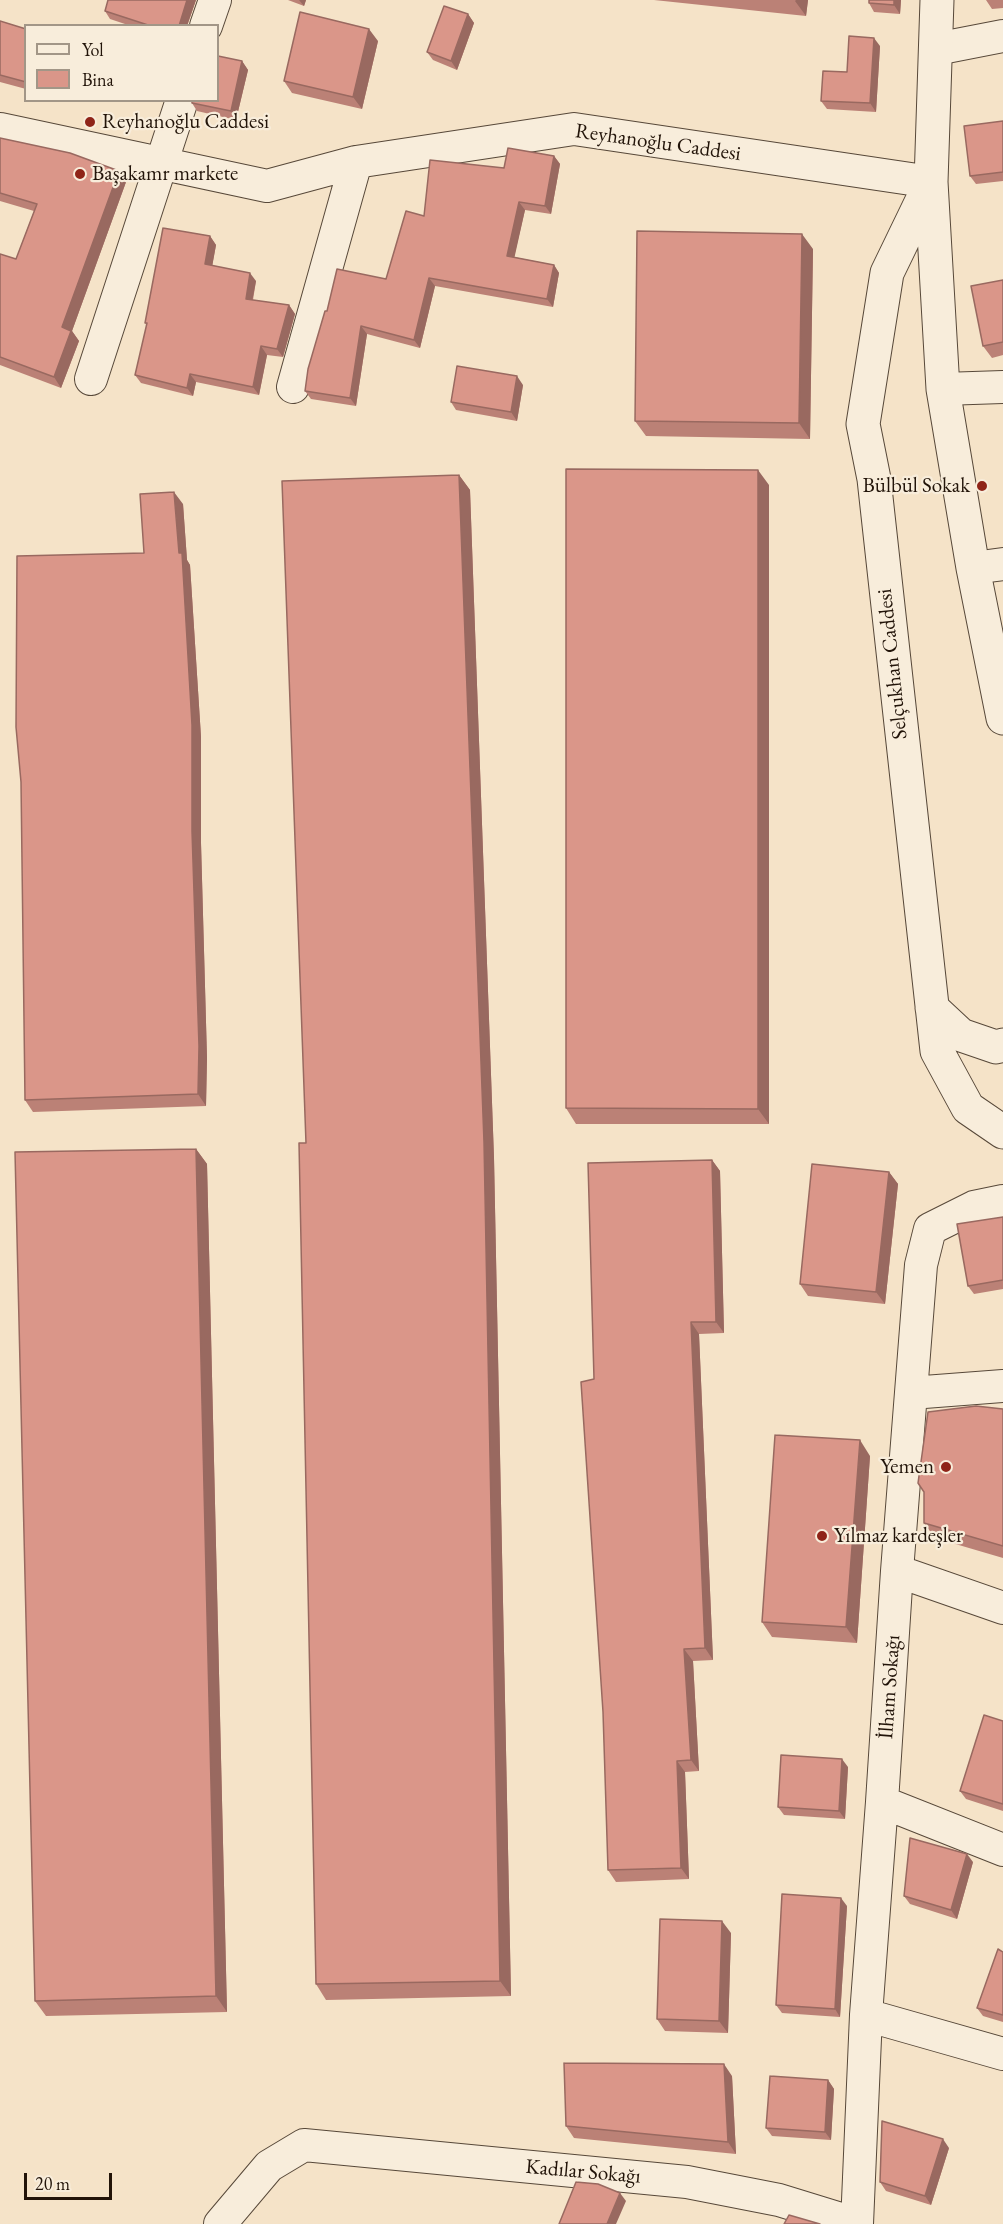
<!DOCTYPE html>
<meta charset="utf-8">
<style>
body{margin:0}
#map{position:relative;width:1003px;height:2224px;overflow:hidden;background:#f5e3c8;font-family:"EB Garamond",serif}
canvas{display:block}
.legend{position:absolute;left:24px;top:24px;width:195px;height:78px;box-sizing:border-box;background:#f8eddb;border:2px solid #a29687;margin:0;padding:8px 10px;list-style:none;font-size:18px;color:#221409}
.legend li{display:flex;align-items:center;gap:12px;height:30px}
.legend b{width:30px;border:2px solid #a29687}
.scale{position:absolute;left:24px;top:2173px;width:88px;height:27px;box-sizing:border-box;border:3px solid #221409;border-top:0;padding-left:8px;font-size:18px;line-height:21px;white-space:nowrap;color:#221409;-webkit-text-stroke:4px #f8eddb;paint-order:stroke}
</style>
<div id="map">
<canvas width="1003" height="2224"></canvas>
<ul class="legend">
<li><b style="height:8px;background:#f8eddb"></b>Yol</li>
<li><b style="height:16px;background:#da9689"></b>Bina</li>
</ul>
<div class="scale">20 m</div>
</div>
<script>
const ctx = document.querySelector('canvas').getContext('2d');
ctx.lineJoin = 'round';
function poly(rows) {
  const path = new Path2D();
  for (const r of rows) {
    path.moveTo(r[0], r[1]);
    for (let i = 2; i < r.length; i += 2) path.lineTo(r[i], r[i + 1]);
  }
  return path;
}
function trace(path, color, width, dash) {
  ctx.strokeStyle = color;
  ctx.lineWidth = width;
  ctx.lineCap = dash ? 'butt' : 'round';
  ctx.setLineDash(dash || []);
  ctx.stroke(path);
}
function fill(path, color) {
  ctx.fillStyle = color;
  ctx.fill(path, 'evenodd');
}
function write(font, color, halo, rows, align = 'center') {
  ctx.font = font + ' "EB Garamond",serif';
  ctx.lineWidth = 4.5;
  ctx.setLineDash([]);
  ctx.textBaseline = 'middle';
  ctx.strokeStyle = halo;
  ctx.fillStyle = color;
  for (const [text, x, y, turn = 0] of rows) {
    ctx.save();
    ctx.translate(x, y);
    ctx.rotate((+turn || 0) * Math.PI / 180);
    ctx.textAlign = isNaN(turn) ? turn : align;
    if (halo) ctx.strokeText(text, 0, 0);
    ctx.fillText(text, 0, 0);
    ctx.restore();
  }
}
const minor = poly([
 [206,26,215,0],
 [936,49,1003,36],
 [0,129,267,186,356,162,574,129,931,182],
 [91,379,182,100],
 [293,387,356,162],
 [943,389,1003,387],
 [973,568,1003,564],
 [911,1393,1003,1386],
 [897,1571,1003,1608],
 [882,1802,1003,1850],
 [866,2015,1003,2054],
 [220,2224,269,2166,304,2145,687,2182,779,2200,857,2224],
 [857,2224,866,2015,882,1802,897,1571,921,1265,930,1229,974,1207,1003,1201]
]);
const tertiary = poly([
 [937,0,931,182,943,389,973,568,1003,718],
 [931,182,887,273,863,424,874,479,937,1051,968,1108,1003,1132],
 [932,1008,961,1035,996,1047,1003,1045]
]);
trace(minor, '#574839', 34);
trace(tertiary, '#574839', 35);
trace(minor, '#f8eddb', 32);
trace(tertiary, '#f8eddb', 33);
fill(poly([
 [108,0,196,0,187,26,131,26,110,19,105,11],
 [288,0,306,0,304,6],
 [654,0,808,0,806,16],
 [869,0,901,0,900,14,874,12,869,3],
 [986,0,1003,0,1003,8,992,9],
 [468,14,474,23,457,70,433,60,427,52],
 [0,21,26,29,26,89,0,82],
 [378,41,362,109,292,93,284,81],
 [880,46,876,112,827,109,821,101,847,72],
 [242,61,248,70,236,120,197,111,192,103],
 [1003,121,1003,181,976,184,970,176],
 [0,138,126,182,72,331,79,341,61,388,0,365,0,254,16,259,34,211,0,201],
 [554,156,560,164,551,214,525,210,514,257,554,265,559,273,553,307,435,286,420,348,367,334,356,406,311,399,305,391,327,311,386,279,424,216],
 [210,236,216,245,212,266,256,281,253,300,289,305,295,314,283,357,267,355,259,395,196,382,193,396,141,383,135,375,147,325,145,323],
 [813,249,810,439,646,436,635,421],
 [1003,280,1003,355,992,358,983,346],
 [523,385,517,421,456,410,451,402],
 [459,475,470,490,494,1158,511,1996,326,2000,316,1984,306,1143],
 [769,485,769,1124,576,1124,566,1108],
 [183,504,187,560,190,565,201,737,201,843,207,1058,206,1106,33,1112,25,1100],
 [196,1149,207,1164,227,2012,46,2016,35,2001],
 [712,1160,720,1171,724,1333,699,1334,713,1660,693,1661,699,1771,685,1772,689,1879,616,1882,608,1870,594,1379],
 [889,1172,898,1184,885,1304,808,1296,800,1284],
 [1003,1217,1003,1289,974,1294,968,1286],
 [1003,1409,1003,1558,935,1538,924,1523],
 [870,1456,857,1643,772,1637,762,1622],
 [1003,1721,1003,1811,966,1799,960,1791],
 [848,1767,845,1819,784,1815,778,1807],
 [973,1862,957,1919,910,1904,904,1896],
 [847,1906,840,2017,782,2013,776,2005],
 [731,1933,728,2033,665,2031,657,2019],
 [1003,1952,1003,2022,983,2016,977,2008],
 [732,2076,736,2154,574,2138,566,2126],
 [828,2080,834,2089,831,2140,772,2136,766,2128],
 [949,2148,931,2205,886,2191,880,2182]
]), '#bb8176');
fill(poly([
 [187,0,196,0,187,26,179,26],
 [299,0,306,0,304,6],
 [796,0,808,0,806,16,795,1],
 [894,0,901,0,900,14,894,5],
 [468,14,474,23,457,70,451,61],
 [369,29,378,41,362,109,353,97],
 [874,38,880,46,876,112,870,103],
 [242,61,248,70,236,120,231,111],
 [554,156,560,164,551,214,545,206],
 [119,171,126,182,72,331,79,341,61,388,54,377,62,327],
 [519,202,525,210,513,264,507,256],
 [802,234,813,249,810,439,799,423],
 [210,236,216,245,211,273,205,264],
 [554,265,559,273,553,307,547,299],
 [250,273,256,281,251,307,246,299],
 [429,278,435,286,420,348,414,340],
 [289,305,295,314,283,357,277,349],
 [361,326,367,334,356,406,350,398],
 [261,346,267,355,259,395,253,387],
 [190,374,196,382,193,396,187,388],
 [517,376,523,385,517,421,511,412],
 [758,470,769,485,769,1124,758,1109],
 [459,475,470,490,494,1158,511,1996,500,1981],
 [174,492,183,504,187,560,190,565,201,737,201,843,207,1058,206,1106,198,1094,179,553],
 [196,1149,207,1164,227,2012,216,1996],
 [712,1160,720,1171,724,1333,716,1322],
 [889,1172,898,1184,885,1304,876,1292],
 [691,1322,699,1334,713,1660,705,1648],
 [860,1440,870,1456,857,1643,846,1627],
 [684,1649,693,1661,699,1771,691,1760],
 [842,1759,848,1767,845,1819,839,1811],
 [677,1761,685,1772,689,1879,681,1868],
 [967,1854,973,1862,957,1919,951,1910],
 [841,1898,847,1906,840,2017,835,2009],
 [722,1921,731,1933,728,2033,719,2021],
 [724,2064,732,2076,736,2154,728,2142],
 [828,2080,834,2089,831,2140,825,2132],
 [943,2139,949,2148,931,2205,925,2196],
 [620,2193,626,2201,616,2224,607,2224]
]), '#996960');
const building = poly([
 [108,0,187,0,179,26,151,26,105,11,108,0],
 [869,0,894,0,894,5,869,3,869,0],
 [444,6,468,14,451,61,427,52,444,6],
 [300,12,369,29,353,97,284,81,300,12],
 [0,21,26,29,26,82,0,75,0,21],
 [849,36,874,38,870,103,821,101,823,71,847,72,849,36],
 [218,56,242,61,231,111,192,103,192,100,218,100,218,56],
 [1003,121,1003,172,970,176,964,126,1003,121],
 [0,138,70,153,119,171,62,327,71,331,54,377,0,357,0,254,16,259,37,204,0,193,0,138],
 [508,148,554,156,545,206,519,202,507,256,554,265,547,299,429,278,414,340,361,326,350,398,305,391,308,369,325,311,327,311,337,269,386,279,406,211,424,216,430,160,504,168,508,148],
 [163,228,210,236,205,264,250,273,246,299,289,305,277,349,261,346,253,387,190,374,187,388,135,375,147,323,145,323,163,228],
 [637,231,802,234,799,423,635,421,637,231],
 [1003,280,1003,342,983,346,971,286,1003,280],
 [457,366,517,376,511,412,451,402,457,366],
 [566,469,758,470,758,1109,566,1108,566,469],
 [459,475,484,1142,500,1981,316,1984,299,1143,306,1143,282,481,459,475],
 [174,492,179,553,182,553,192,725,192,831,199,1046,198,1094,25,1100,21,782,16,727,17,556,144,553,140,494,174,492],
 [196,1149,216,1996,35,2001,15,1152,196,1149],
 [712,1160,716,1322,691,1322,705,1648,684,1649,691,1760,677,1761,681,1868,608,1870,603,1712,581,1382,594,1379,588,1163,712,1160],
 [812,1164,889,1172,876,1292,800,1284,812,1164],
 [1003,1217,1003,1280,968,1286,957,1224,1003,1217],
 [976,1406,1003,1409,1003,1546,924,1523,924,1492,918,1483,928,1412,976,1406],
 [775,1435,860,1440,846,1627,762,1622,775,1435],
 [984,1715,1003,1721,1003,1804,960,1791,984,1715],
 [781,1755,842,1759,839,1811,778,1807,781,1755],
 [910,1838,967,1854,951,1910,904,1896,910,1838],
 [782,1894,841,1898,835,2009,776,2005,782,1894],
 [660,1919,722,1921,719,2021,657,2019,660,1919],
 [998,1949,1003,1952,1003,2015,977,2008,998,1949],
 [564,2063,724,2064,728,2142,566,2126,564,2063],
 [770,2076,828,2080,825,2132,766,2128,770,2076],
 [882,2121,943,2139,925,2196,880,2182,882,2121],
 [576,2182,598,2184,620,2193,607,2224,559,2224,576,2182],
 [789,2215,820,2224,784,2224,789,2215]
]);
fill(building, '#da9689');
trace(building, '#996960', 1.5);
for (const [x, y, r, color] of [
 [90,122,6,"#8f2418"],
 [80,174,6,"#8f2418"],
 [982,486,6,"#8f2418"],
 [946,1467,6,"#8f2418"],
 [822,1536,6,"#8f2418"]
]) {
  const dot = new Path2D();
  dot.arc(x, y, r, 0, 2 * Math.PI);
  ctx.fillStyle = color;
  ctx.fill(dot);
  trace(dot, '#f8eddb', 2);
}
write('21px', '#221409', '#f8eddb', [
 ["Reyhanoğlu Caddesi",102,122],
 ["Başakamr markete",92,174],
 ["Bülbül Sokak",970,486,"right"],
 ["Yemen",934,1467,"right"],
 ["Yılmaz kardeşler",834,1536]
], 'left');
write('21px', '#221409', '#f8eddb', [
 ["Reyhanoğlu Caddesi",658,143,8],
 ["Selçukhan Caddesi",893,664,-96],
 ["İlham Sokağı",890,1687,-86],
 ["Kadılar Sokağı",583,2172,5]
]);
</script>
